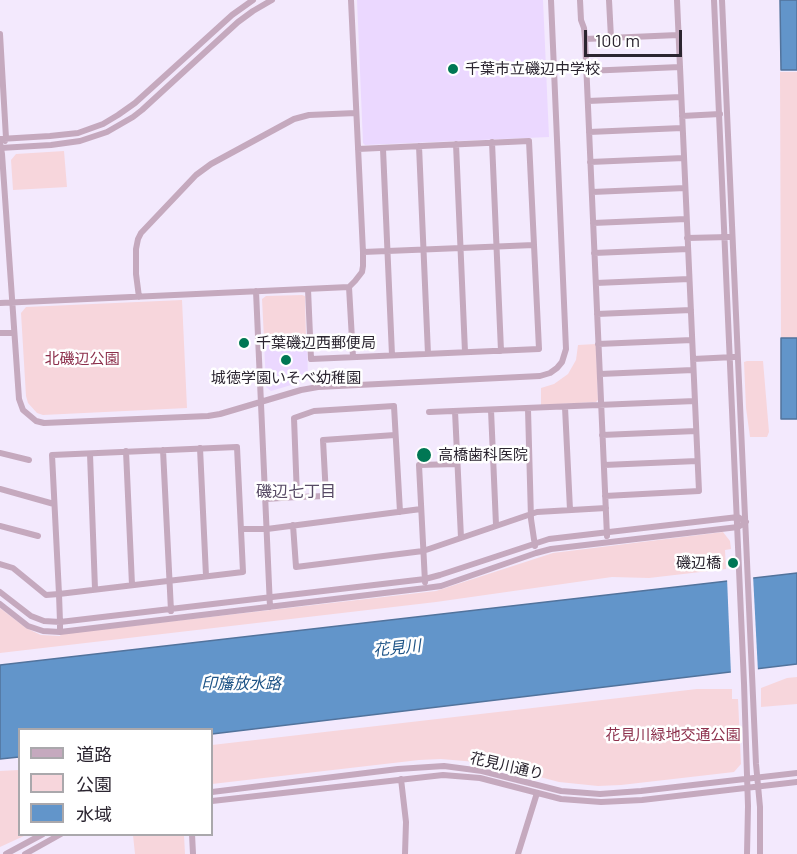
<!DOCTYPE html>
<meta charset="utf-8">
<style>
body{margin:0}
#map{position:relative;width:797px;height:854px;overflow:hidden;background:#f3e9fd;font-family:Barlow,"Noto Sans JP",sans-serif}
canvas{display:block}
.legend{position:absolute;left:18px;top:728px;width:195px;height:108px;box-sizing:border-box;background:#fff;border:2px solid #aaa8ac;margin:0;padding:8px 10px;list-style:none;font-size:18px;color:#2b2530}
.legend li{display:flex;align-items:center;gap:12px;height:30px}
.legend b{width:30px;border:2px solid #aaa8ac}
.scale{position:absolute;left:584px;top:30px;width:98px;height:27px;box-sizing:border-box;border:3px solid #2b2530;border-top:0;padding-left:8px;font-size:18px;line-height:21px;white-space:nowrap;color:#2b2530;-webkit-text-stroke:4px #fff;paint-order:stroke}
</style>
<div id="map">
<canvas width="797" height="854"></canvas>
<ul class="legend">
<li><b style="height:8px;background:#c5a9be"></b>道路</li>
<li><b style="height:16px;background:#f7d6dc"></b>公園</li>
<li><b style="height:16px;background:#6295ca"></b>水域</li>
</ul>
<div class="scale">100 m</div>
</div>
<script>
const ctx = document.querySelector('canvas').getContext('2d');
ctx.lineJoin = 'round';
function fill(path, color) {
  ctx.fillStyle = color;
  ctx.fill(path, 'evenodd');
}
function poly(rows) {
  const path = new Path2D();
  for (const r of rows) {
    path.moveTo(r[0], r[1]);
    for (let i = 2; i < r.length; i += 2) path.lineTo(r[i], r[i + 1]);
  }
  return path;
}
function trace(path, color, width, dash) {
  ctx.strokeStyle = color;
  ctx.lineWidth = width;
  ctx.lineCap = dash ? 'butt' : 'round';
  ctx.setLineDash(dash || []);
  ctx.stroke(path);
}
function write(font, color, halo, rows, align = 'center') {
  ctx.font = font + ' Barlow,"Noto Sans JP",sans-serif';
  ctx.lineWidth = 5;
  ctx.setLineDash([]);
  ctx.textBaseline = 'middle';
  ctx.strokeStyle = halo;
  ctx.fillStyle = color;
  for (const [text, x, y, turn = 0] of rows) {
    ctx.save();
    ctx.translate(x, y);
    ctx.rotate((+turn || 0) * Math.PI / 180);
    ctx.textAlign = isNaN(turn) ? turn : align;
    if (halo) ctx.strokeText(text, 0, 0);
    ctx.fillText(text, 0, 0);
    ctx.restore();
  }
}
fill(poly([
 [357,0,543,0,549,137,365,145,363,143],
 [307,338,308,380,271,391,266,387,264,340]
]), '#ebd8ff');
fill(poly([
 [780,72,797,72,797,338,781,338],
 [64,151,67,187,13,190,11,160,16,154],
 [302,295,305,296,306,338,264,339,262,299,266,296],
 [182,300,187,408,43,415,37,413,28,403,26,396,21,313,26,307],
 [596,344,598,400,596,402,541,405,541,388,554,384,568,374,576,360,578,345],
 [747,361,763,361,769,432,767,437,750,437,746,408,744,362],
 [723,532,730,541,731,549,725,550,726,569,649,578,612,577,436,602,0,653,0,608,26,628,41,635,60,636,61,634,436,591,553,553],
 [797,677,797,704,761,707,761,688,787,678],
 [697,689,732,689,732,699,738,699,741,764,734,772,621,785,598,786,559,782,495,765,476,762,441,759,419,760,212,784,212,745],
 [19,770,20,834,26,835,0,847,0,771],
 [133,835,184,835,185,854,135,854]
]), '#f7d6dc');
const water = poly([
 [780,0,797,0,797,70,781,70,780,0],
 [781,338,797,338,797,419,781,419,781,338],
 [797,573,797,664,212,734,212,730,20,730,19,757,0,759,0,665,797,573]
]);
fill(water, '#6295ca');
trace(water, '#52739c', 1.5);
fill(poly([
 [753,575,758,672,731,675,727,578]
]), '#f3e9fd');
trace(poly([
 [580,0,581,20,584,28,585,39,607,536],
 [609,0,611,38],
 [714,0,744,683,748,806,747,854],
 [722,0,756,764,760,807,760,854],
 [0,34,6,138,5,141],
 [585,39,678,35],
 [586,71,680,67],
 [588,101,681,97],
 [682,116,720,114],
 [589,132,682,128],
 [0,139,50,136,78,133,103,124,118,115,135,103,232,15,253,0],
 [492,142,501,351],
 [0,143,2,154,19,399,23,410,36,421,44,423,208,416,220,414,301,390,318,387,540,376,550,373,557,368,562,362,566,349,551,0],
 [456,144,465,352],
 [419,146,428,354],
 [0,148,51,145,80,141,107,132,133,117,142,110,238,22,253,11,272,0],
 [383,149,392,355],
 [590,162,684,158],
 [592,192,685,188],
 [593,223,686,219],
 [687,238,729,237],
 [363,252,534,245],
 [594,253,688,249],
 [596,283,689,279],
 [349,287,353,357],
 [308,289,311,359,539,349,529,141,358,149],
 [256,291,270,607],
 [139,297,136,274,136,249,138,239,141,233,196,175,211,164,294,119,309,115,356,113],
 [0,303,349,287,355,281,362,272,363,266,363,252,351,0],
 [597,314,691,310],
 [0,333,14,333],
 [598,344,692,340],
 [693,359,734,357],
 [600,374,693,370],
 [565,407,570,510],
 [528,409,531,519,535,546],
 [491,410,496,525],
 [455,411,461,538],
 [429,412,695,401],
 [602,435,696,431],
 [200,448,206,576],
 [163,450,171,611],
 [126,451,132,585],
 [0,453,29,460],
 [90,454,95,589],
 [604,465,697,461],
 [0,489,54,504],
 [605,496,699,491,677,0],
 [297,497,326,496,323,440,395,435],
 [266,499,297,497,294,418,314,411,394,406,400,512],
 [293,525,296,567,423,551,537,512,606,508],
 [0,526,38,536],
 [241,529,267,529,421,509],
 [0,564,13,568,46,595,59,594,243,572,237,447,52,455,59,594,60,622,60,632],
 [425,582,419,465,457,464],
 [0,592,31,616,44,621,60,622,425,579,440,575,549,539,738,517,746,522,738,527,551,549,536,553,441,586,426,588,60,632,43,631,28,626,0,604],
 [401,779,406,822,405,854],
 [212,792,398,769,444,766,482,771,561,791,600,794,641,791,797,773],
 [212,801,443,775,480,778,561,799,601,802,642,800,797,782],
 [192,834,193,854],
 [6,854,43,834],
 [25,854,61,834],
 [518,854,537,793]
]), '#c5a9be', 6);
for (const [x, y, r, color] of [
 [453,69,6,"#007754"],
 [244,343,6,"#007754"],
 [286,360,6,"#007754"],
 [424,455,8,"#007754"],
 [733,563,6,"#007754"]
]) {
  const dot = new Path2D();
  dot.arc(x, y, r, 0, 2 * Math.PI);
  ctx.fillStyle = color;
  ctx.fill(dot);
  trace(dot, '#fff', 2);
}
write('15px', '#2b2530', '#fff', [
 ["千葉市立磯辺中学校",465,69],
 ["千葉磯辺西郵便局",256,343],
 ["城徳学園いそべ幼稚園",286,378,"center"],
 ["高橋歯科医院",438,455],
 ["磯辺橋",721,563,"right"]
], 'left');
write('15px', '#8d314d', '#fff', [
 ["北磯辺公園",82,359],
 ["花見川緑地交通公園",673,735]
]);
write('15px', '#2b2530', '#fff', [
 ["花見川通り",507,766,13]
]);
write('16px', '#564964', '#fff', [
 ["磯辺七丁目",296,492]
]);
write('italic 16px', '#1e5487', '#fff', [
 ["花見川",397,648,-6],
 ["印旛放水路",241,684]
]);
</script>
